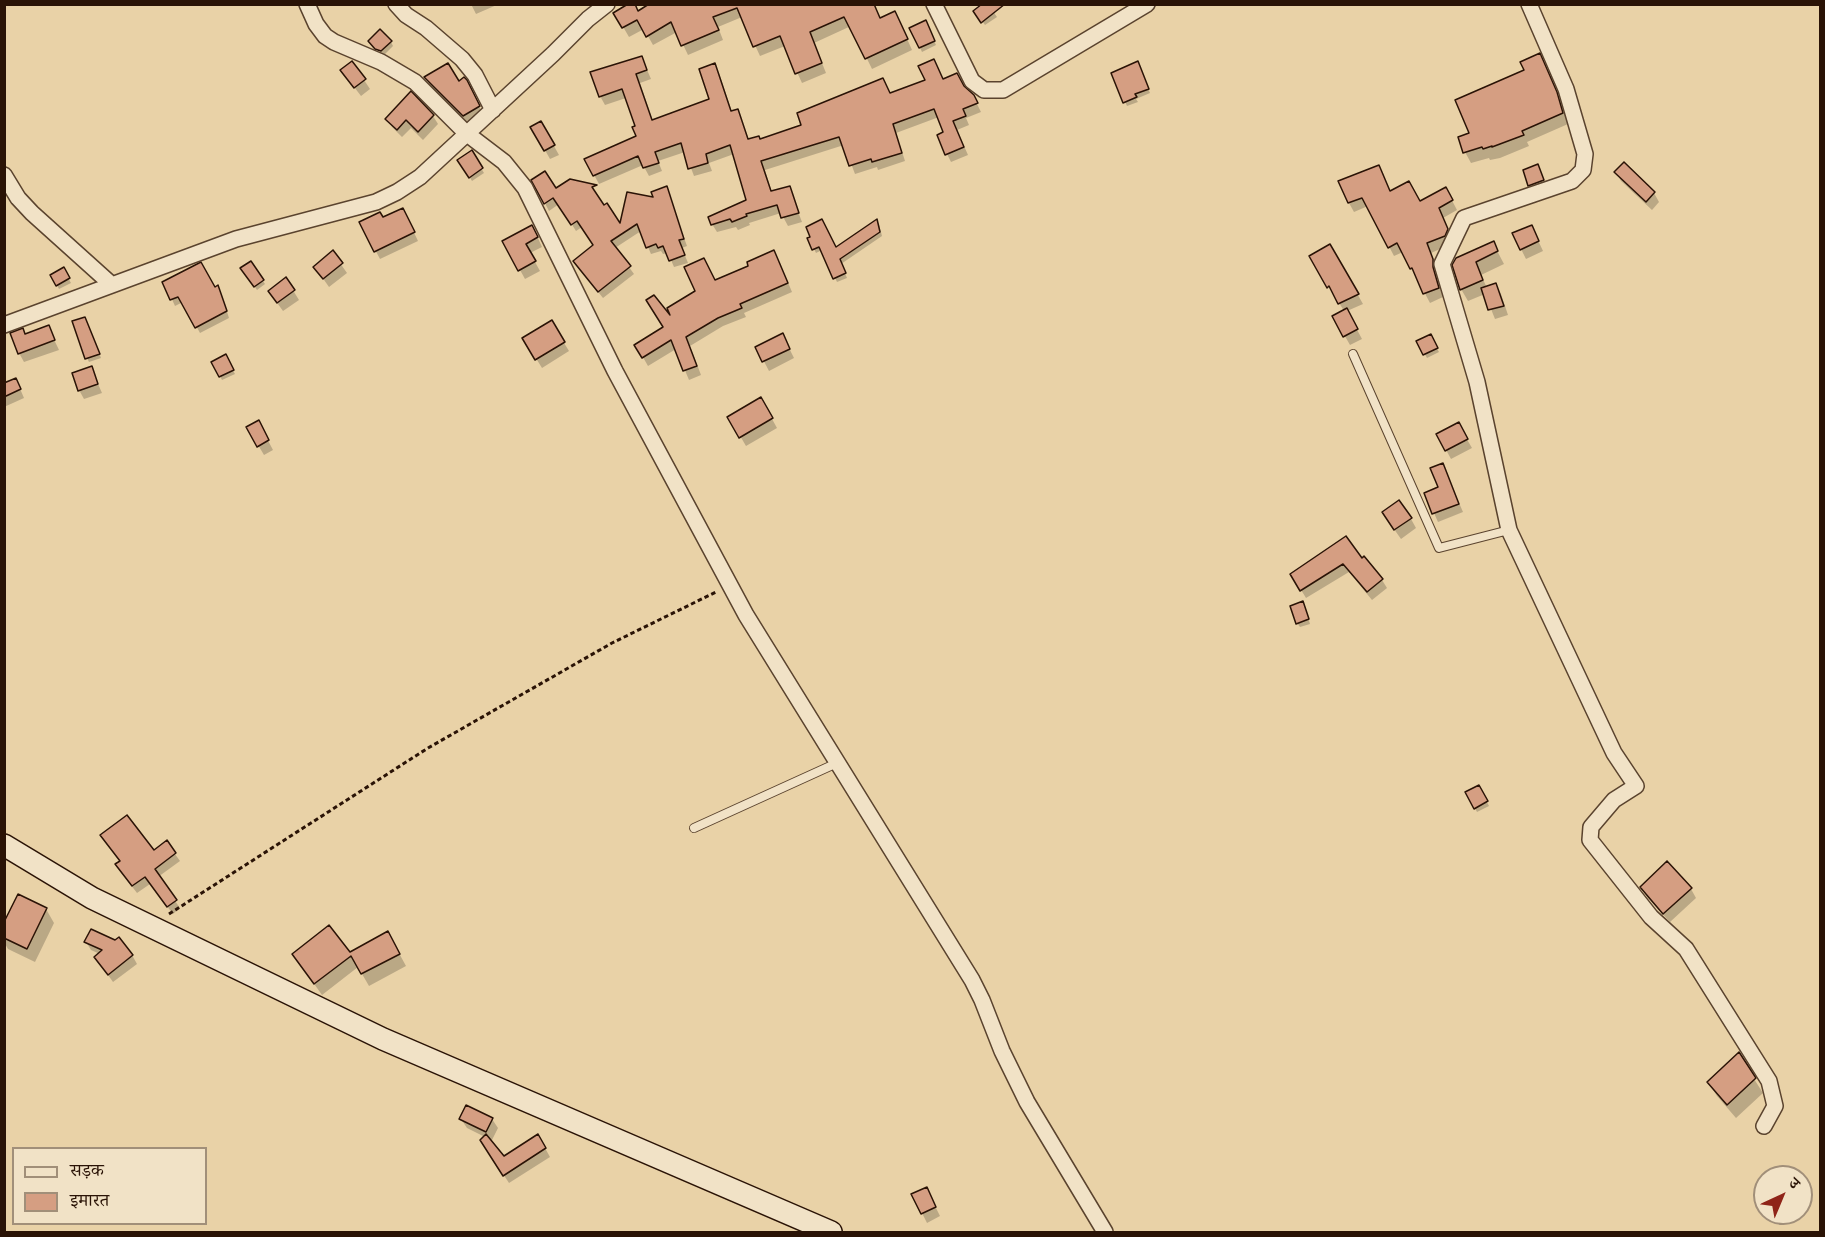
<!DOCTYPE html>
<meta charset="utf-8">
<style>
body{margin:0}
#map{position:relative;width:1825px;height:1237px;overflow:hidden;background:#e9d2a7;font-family:"EB Garamond","Noto Serif Devanagari",serif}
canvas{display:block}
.frame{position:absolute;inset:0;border:6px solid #2a1306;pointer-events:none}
.legend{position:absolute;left:12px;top:1147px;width:195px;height:78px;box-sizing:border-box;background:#f1e2c6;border:2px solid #a18f79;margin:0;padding:8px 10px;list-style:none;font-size:18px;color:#2a1306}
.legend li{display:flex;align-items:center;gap:12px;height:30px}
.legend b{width:30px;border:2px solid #a18f79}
.north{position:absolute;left:1753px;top:1165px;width:60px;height:60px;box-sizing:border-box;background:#f1e2c6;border:2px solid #a18f79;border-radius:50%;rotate:44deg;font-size:16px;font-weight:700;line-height:24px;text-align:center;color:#2a1306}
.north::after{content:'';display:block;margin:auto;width:21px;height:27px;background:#8f2418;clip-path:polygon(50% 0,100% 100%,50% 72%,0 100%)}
</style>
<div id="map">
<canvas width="1825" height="1237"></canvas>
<div class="frame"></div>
<ul class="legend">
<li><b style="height:8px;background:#f1e2c6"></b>सड़क</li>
<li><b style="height:16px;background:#d59e82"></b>इमारत</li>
</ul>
<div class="north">उ</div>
</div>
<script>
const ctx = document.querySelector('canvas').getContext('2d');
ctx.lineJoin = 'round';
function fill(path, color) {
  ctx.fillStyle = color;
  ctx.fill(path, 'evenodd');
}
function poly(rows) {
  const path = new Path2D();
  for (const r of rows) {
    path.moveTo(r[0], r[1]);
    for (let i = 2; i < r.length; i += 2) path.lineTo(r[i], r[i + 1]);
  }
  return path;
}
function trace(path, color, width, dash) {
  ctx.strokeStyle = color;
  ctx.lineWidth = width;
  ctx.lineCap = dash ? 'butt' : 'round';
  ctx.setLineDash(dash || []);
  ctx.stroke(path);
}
fill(poly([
 [471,4,499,4,476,14],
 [653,4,874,4,881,19,900,23,912,50,872,69,851,26,814,43,826,73,802,83,785,46,760,56,742,17,718,27,723,40,688,55,677,32,653,45,644,29,629,37,615,13,638,13],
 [988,4,997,17,985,25,977,14],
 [927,26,936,45,922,52,911,28],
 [391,42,393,46,384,55,372,45],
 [642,58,651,79,640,83,653,121,711,100,714,65,719,73,732,112,738,111,749,140,760,141,890,95,943,80,964,88,973,96,981,112,966,118,969,125,957,130,968,155,951,162,947,154,945,132,939,117,896,133,905,161,878,170,877,167,855,174,844,145,765,170,772,193,789,188,802,222,788,226,781,213,749,223,750,225,738,230,736,227,717,232,712,224,748,201,734,154,709,163,712,171,694,176,685,152,658,161,662,171,649,176,643,165,599,184,586,160,637,137,637,127,626,98,605,105,600,96],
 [1545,66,1562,105,1568,124,1527,142,1529,146,1500,158,1490,160,1489,158,1471,163,1465,152,1471,134],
 [1139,67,1150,93,1136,99,1138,102,1127,106,1113,74],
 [426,78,458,83,471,91,484,116,469,125,431,87],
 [348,79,364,80,370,89,361,96],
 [411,94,433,116,438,124,423,140,411,128,402,137,392,127,387,119],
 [541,123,559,155,550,159,532,127],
 [471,152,484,173,472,181,459,160],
 [1537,166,1548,190,1535,194,1530,185],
 [1378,167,1390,192,1419,203,1446,189,1457,210,1443,218,1452,239,1449,245,1431,253,1438,270,1437,277,1443,297,1430,303,1403,252,1394,256,1368,206,1354,212,1349,203,1340,182],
 [1616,172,1654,193,1659,202,1652,210,1621,181],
 [533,180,604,207,621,227,655,199,666,188,687,246,682,248,688,263,674,267,668,253,663,254,661,251,651,254,641,231,615,248,634,274,603,298,579,268,594,246,582,227,576,231,559,204,549,211],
 [407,218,418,241,380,259,361,223],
 [822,221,835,249,877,221,879,224,882,236,841,264,847,278,837,282,822,250,816,253,814,249],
 [537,236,542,247,530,253,540,271,525,279,504,241],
 [1536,236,1543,251,1526,259,1521,249],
 [1493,243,1504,264,1481,275,1487,288,1496,285,1501,294,1508,315,1495,319,1485,294,1468,301,1461,289,1454,265],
 [1330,246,1363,304,1347,311,1362,339,1350,345,1334,317,1344,311,1311,256],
 [333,253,347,273,329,287,315,267],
 [779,261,792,292,744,313,746,317,723,326,690,346,701,375,689,380,676,349,648,366,636,345,673,322,715,282],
 [251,263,265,284,257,290,245,273],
 [63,269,71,283,59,289,52,275],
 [286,279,299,300,283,311,275,300],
 [164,282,214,289,221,293,229,318,200,333,183,302,175,306],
 [551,322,569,351,542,368,524,339],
 [87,323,101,358,89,362,87,358],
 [48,327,59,350,24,362,19,353,26,335],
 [1430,336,1439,352,1427,358,1418,342],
 [787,344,794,358,769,371,757,348],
 [225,356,235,374,222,380,213,363],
 [91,368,102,393,84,399,79,390],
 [18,384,24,398,4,407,4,385],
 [761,399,777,428,746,446,729,417],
 [1458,424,1472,448,1451,459,1438,435],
 [248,428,263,431,273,450,264,455],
 [1442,464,1463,512,1438,522,1425,493,1440,488],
 [1411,519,1416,528,1401,539,1389,522],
 [1362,560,1382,580,1387,588,1372,600,1349,572,1306,598,1292,575],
 [1305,607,1310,624,1300,627,1297,623],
 [1479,787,1489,806,1477,812,1467,793],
 [167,843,180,861,158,877,180,908,173,914,150,884,137,893,121,872],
 [1642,887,1691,889,1696,898,1670,922,1647,897],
 [46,909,54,923,35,962,8,949,4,942,4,926],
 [388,933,406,966,369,986,358,967,322,995,293,954,349,954],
 [86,942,132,955,137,964,113,982,96,958,100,954,91,950],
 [1754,1079,1763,1093,1736,1118,1717,1096,1708,1082],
 [461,1119,492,1119,498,1128,491,1142,504,1158,545,1148,550,1157,509,1183,486,1148,485,1137,467,1128],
 [913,1195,931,1198,940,1216,927,1223]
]), '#0003');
const building = poly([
 [628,4,635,4,638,11,649,4,874,4,880,18,895,11,908,39,865,59,844,17,810,32,822,63,795,74,780,36,753,47,737,8,713,17,719,30,681,46,671,22,646,37,637,20,622,28,613,13,628,4],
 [982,4,1005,4,981,23,973,11,982,4],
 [926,20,935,41,919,48,909,28,926,20],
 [380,29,392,41,381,51,375,49,368,41,380,29],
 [1540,53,1557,92,1563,113,1522,131,1524,135,1492,147,1492,146,1483,149,1482,147,1463,153,1458,137,1469,133,1455,100,1524,70,1520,62,1540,53],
 [642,56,647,70,636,74,652,120,709,99,699,69,715,63,731,111,738,109,748,139,759,136,760,139,801,125,797,113,883,78,890,93,925,80,918,66,934,59,943,79,957,73,964,86,974,95,978,103,963,109,966,116,953,121,964,147,945,155,937,135,943,132,934,109,893,124,902,153,872,162,871,159,849,166,839,137,761,161,771,191,790,186,799,213,781,218,777,205,746,214,747,216,732,222,730,219,711,225,708,217,746,200,730,145,706,154,708,163,688,169,681,143,655,152,659,163,643,168,638,156,593,176,584,159,636,136,632,127,635,126,622,89,599,97,590,72,642,56],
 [352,61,366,79,354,88,340,70,352,61],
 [1138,61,1149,89,1135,94,1137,97,1123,103,1111,73,1138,61],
 [448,63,459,81,464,77,467,80,480,106,463,116,424,77,448,63],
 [411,91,434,115,418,132,406,120,397,130,385,119,411,91],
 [541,121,555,145,544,151,530,127,541,121],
 [472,150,483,168,469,178,457,160,472,150],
 [1624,162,1655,192,1646,202,1614,172,1624,162],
 [1538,164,1544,180,1528,186,1523,170,1538,164],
 [1379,165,1390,191,1409,181,1420,201,1446,187,1453,200,1439,208,1448,229,1445,236,1427,243,1433,259,1433,267,1439,288,1423,294,1412,268,1410,269,1397,243,1388,248,1362,198,1348,203,1338,181,1379,165],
 [545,171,556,188,570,179,597,185,592,187,604,205,607,203,620,223,627,192,653,197,651,192,667,186,684,239,679,240,685,255,669,261,663,246,658,248,656,244,646,248,637,224,611,241,631,266,598,292,573,261,593,245,577,221,571,225,553,198,544,204,531,180,545,171],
 [403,208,415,232,374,252,359,222,380,212,383,217,403,208],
 [822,219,836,247,877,219,880,232,840,259,846,273,833,279,819,247,812,250,807,238,810,237,806,227,822,219],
 [532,225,538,237,526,244,536,261,518,271,502,241,532,225],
 [1532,225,1539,241,1520,250,1512,233,1532,225],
 [1494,241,1498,251,1476,262,1483,280,1460,290,1452,265,1456,258,1494,241],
 [1330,244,1359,294,1338,304,1329,286,1327,288,1309,256,1330,244],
 [333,250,343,263,323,279,313,267,333,250],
 [774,250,788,283,740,304,742,308,718,318,686,337,697,366,683,371,671,340,642,358,634,345,663,327,646,300,654,295,670,315,667,308,695,291,684,267,704,258,715,280,748,266,747,262,774,250],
 [251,261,264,280,254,287,240,268,251,261],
 [201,262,215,287,218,285,227,311,195,328,178,297,170,300,162,282,201,262],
 [64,267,70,278,56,286,50,275,64,267],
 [286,277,295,290,277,303,268,291,286,277],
 [1496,283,1504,306,1488,310,1481,288,1496,283],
 [1347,308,1358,329,1343,337,1332,316,1347,308],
 [85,317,100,354,85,359,72,321,85,317],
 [552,320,565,342,535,360,522,338,552,320],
 [49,325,55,340,18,354,10,333,23,328,25,334,49,325],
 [783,333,790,349,762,362,755,347,783,333],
 [1431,334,1438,348,1423,355,1416,341,1431,334],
 [226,354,234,370,219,377,211,362,226,354],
 [92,366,98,384,78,391,72,373,92,366],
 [16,378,21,389,4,397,4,383,16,378],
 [761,397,773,418,739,438,727,417,761,397],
 [259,420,269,440,257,447,246,427,259,420],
 [1459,422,1468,439,1445,451,1436,434,1459,422],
 [1443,463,1459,504,1432,514,1424,493,1438,487,1430,468,1443,463],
 [1399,500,1412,518,1394,530,1382,512,1399,500],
 [1346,536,1362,558,1364,556,1383,579,1367,592,1343,564,1300,591,1290,574,1346,536],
 [1303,601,1309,619,1296,624,1290,606,1303,601],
 [1479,785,1488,801,1474,809,1465,792,1479,785],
 [127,815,154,850,167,840,176,853,155,869,177,900,167,907,145,877,132,886,115,864,120,861,100,835,127,815],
 [1667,861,1692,888,1663,914,1640,887,1667,861],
 [18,894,47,908,27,949,4,938,4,922,18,894],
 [329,925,350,952,388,931,400,954,361,974,351,956,314,984,292,954,329,925],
 [91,929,115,940,119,937,133,955,108,975,94,957,102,950,84,942,91,929],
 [1739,1052,1756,1078,1727,1105,1707,1082,1739,1052],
 [466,1105,493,1118,486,1132,459,1119,466,1105],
 [486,1134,504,1156,538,1134,546,1148,503,1176,480,1140,486,1134],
 [927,1187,936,1207,921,1214,911,1194,927,1187]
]);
fill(building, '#d59e82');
trace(building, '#2a1306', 1.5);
const lane = poly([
 [1353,354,1439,548,1509,530],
 [694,828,837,763]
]);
const street = poly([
 [307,4,316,24,325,36,334,42,381,62,415,82,466,133,504,162,525,188,615,371,746,615,972,980,982,1000,1002,1051,1027,1102,1105,1232],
 [396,4,406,15,426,28,462,59,475,75,493,110],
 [934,4,972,81,984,90,1003,90,1147,4],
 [1529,4,1566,89,1585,154,1583,170,1572,181,1464,218,1442,264,1477,382,1509,530,1614,753,1636,786,1614,800,1591,827,1590,840,1651,917,1686,949,1769,1081,1775,1106,1764,1126],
 [4,175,18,198,32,213,112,285],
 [4,325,236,239,376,202,397,192,420,177,553,54,588,19,607,4]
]);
const secondary = poly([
 [4,845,92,898,383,1039,831,1232]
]);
trace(lane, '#5a432e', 10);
trace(street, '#5a432e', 18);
trace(secondary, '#2a1306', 24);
trace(poly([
 [169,914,428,748,612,643,716,592]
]), '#2a1306', 3, [4.5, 3]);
trace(lane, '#f1e2c6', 8);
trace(street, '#f1e2c6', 15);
trace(secondary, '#f1e2c6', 21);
</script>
